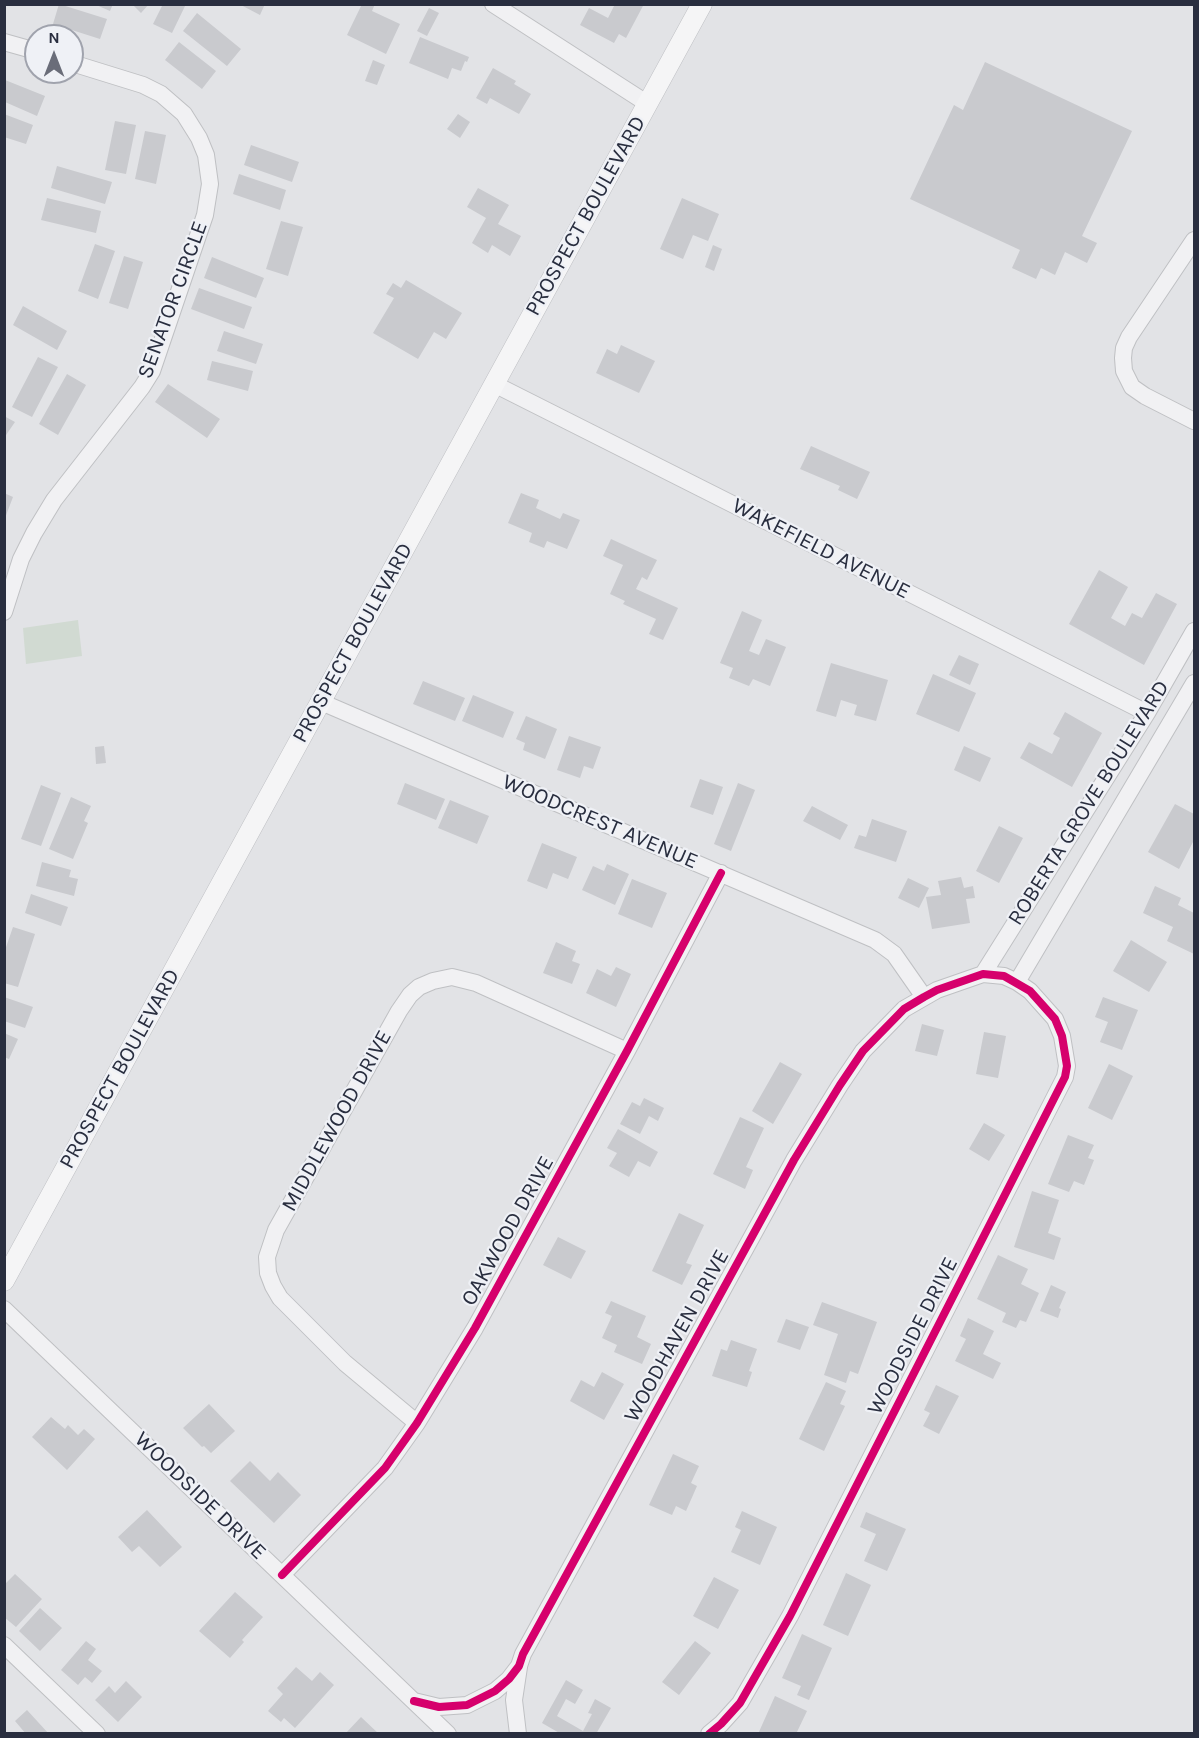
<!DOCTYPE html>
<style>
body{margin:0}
#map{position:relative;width:1199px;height:1738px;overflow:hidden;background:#e2e3e6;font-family:Karla,sans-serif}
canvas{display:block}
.frame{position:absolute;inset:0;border:6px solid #292e3f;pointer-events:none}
.north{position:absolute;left:24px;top:24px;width:60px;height:60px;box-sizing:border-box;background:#eff1f6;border:2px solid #a0a3ad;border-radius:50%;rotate:0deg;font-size:16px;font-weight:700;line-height:24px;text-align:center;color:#292e3f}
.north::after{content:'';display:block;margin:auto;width:21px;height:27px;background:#6a6d79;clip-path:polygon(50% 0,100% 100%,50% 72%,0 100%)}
</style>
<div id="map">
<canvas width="1199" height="1738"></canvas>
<div class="frame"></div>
<div class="north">N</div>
</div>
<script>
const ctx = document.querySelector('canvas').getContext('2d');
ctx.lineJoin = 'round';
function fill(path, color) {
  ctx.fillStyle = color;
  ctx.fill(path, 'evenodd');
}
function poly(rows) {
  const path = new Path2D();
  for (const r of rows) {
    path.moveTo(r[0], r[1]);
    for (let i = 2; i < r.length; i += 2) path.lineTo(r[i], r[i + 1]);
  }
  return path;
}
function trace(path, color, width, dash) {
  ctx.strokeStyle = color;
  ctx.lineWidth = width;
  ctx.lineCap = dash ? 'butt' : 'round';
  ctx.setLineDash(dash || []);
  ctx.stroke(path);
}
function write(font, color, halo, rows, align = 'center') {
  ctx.font = font + ' Karla,sans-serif';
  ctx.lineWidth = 4.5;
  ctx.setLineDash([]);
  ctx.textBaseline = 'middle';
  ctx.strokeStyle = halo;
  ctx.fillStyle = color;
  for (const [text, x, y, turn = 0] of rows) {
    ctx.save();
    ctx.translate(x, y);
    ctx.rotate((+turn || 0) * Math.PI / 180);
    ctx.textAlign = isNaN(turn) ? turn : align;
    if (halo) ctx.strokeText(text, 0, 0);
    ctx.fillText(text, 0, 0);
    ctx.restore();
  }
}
fill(poly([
 [78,620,82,656,26,664,23,628]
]), '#d1dad2');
fill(poly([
 [59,4,107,19,100,39,53,24],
 [94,4,113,4,110,11],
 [132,4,149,4,141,13],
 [163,4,186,4,172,33,153,24],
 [239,4,265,4,260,15],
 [362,4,375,4,372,11,400,24,386,54,347,35],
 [615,4,644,4,626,38,619,34,614,43,580,25,589,8,608,18],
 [429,8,439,13,427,36,417,31],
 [197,13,241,49,227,66,183,31],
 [420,37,469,57,467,62,465,61,461,71,452,68,448,79,409,63],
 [179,42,216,71,202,89,165,60],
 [373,60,385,65,377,85,365,81],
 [985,62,1132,131,1082,236,1097,243,1087,263,1065,252,1055,275,1041,268,1036,279,1012,268,1020,250,910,199,954,105,963,110],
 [493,68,516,81,514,84,531,94,519,114,490,98,487,104,476,98],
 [5,80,45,96,37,116,5,102],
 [4,114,33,125,26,144,4,137],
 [458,114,470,122,460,138,447,129],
 [115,121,136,125,126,174,105,170],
 [145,131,166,135,156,184,135,179],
 [251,145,299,162,292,182,244,165],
 [57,166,112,182,105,204,51,188],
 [239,174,286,190,280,210,233,194],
 [478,188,509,205,498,224,521,236,510,256,492,245,488,253,472,243,486,218,467,207],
 [47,198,101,211,96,233,41,220],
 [682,198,719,214,708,241,693,235,683,259,660,249],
 [281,221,303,227,288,276,266,269],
 [95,244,115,251,98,299,78,291],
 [713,245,722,249,714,271,705,267],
 [124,256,143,262,128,309,109,303],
 [212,257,264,278,256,298,204,278],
 [406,280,462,313,446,339,434,332,418,359,373,333,394,298,386,294,393,283,401,288],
 [199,288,252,307,244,329,191,309],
 [23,306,67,331,57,350,13,325],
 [224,331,263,344,256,364,217,351],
 [621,345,655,361,639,393,596,373,607,349,617,354],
 [38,357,58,367,32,417,12,407],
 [212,361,253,371,248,391,207,380],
 [67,374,86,385,58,435,39,424],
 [168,384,220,419,207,438,155,402],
 [4,416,15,422,4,438],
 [811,446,870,472,857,499,838,490,840,486,800,469],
 [4,493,13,497,5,518,4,518],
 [521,493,539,500,536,508,560,519,563,513,580,520,567,549,547,541,544,548,529,542,532,533,508,523],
 [611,539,657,560,647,580,642,577,636,589,678,608,663,640,649,634,656,619,623,604,625,601,610,594,623,565,603,556],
 [1099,570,1128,587,1111,618,1125,626,1132,613,1142,618,1156,593,1177,604,1144,665,1069,624],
 [742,611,762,620,749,651,759,655,766,639,786,647,770,686,753,679,749,686,729,678,733,668,720,663],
 [959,655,979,664,970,685,949,675],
 [831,663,888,680,876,721,854,715,857,705,841,700,836,717,816,711],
 [933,674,976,693,959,732,916,714],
 [423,681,465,698,455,721,413,704],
 [473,695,514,712,503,738,462,721],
 [1065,712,1102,733,1072,787,1020,758,1029,742,1052,754,1060,738,1053,734],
 [526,716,557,729,545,759,523,750,525,743,516,739],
 [569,736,601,747,593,769,584,766,580,778,557,770],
 [104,746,106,763,96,764,95,747],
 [964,746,991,758,980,782,954,770],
 [700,779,723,787,713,815,690,807],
 [405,783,445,799,436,820,397,804],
 [738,783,755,790,731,851,714,844],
 [41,785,61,793,41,846,21,839],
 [71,797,91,806,84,821,88,823,73,859,49,849],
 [450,800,489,816,477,844,438,828],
 [1175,804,1194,814,1194,840,1179,869,1148,852],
 [812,806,848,825,840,840,803,821],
 [872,819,907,831,896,862,854,848,859,835,866,837],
 [999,826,1023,838,999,883,976,871],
 [542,843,577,857,568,879,553,873,547,889,527,881],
 [42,862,71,870,69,877,78,879,74,896,36,886],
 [607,864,629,874,615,905,582,890,593,866,604,871],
 [961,877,964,888,973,886,975,898,966,899,970,923,932,929,926,897,941,895,938,881],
 [908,878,929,888,919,908,898,898],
 [632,879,667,893,652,928,618,914],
 [1155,886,1181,898,1178,905,1194,913,1194,954,1167,941,1173,927,1143,913],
 [31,894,68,907,61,926,25,913],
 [13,927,35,934,18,987,4,983,4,953],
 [1131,940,1167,962,1149,992,1113,971],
 [556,942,576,951,572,961,580,964,572,984,543,973],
 [616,967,631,974,616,1007,586,993,597,969,611,976],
 [4,997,33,1007,25,1028,4,1021],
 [1103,997,1138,1010,1122,1050,1100,1042,1108,1022,1095,1017],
 [922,1024,944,1030,937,1056,915,1051],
 [984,1032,1006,1036,998,1078,976,1074],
 [4,1033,18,1039,9,1059,4,1057],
 [780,1062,802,1074,773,1124,752,1111],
 [1109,1064,1133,1076,1112,1120,1088,1108],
 [644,1098,664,1108,658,1121,649,1116,640,1134,620,1124,632,1102,640,1106],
 [740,1117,764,1128,746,1167,753,1170,745,1189,713,1174],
 [984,1123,1005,1135,989,1161,969,1149],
 [618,1129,658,1152,650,1167,638,1161,629,1177,609,1166,617,1153,607,1148],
 [1068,1135,1094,1145,1088,1158,1094,1160,1084,1185,1074,1181,1069,1192,1048,1184],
 [1032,1191,1059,1200,1048,1233,1061,1238,1054,1260,1014,1247],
 [679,1213,704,1225,686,1263,692,1265,682,1285,652,1271],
 [558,1237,586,1251,571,1279,543,1265],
 [998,1255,1028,1269,1021,1284,1039,1293,1026,1322,1020,1320,1016,1328,1002,1322,1006,1313,977,1299],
 [1051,1285,1066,1292,1059,1308,1061,1309,1058,1318,1040,1311],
 [611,1301,646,1316,637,1337,651,1344,642,1364,614,1352,617,1345,602,1338,612,1316,605,1313],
 [822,1302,877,1322,858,1374,850,1371,846,1383,824,1375,838,1334,813,1325],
 [968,1318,994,1331,983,1354,1001,1363,993,1379,955,1361,966,1339,960,1336],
 [786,1319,809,1327,800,1350,777,1342],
 [731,1340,757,1349,749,1371,752,1372,747,1387,712,1376,721,1349,727,1351],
 [602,1372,624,1384,604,1420,570,1401,581,1380,594,1387],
 [826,1382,846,1391,840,1404,845,1406,824,1451,799,1439],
 [936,1385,959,1396,939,1434,923,1426,930,1413,924,1410],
 [209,1404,235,1431,211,1453,204,1446,202,1447,183,1428],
 [51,1417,65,1429,68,1425,78,1435,84,1429,95,1439,67,1470,32,1437],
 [673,1454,699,1466,691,1483,697,1486,686,1511,676,1506,672,1515,649,1505],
 [250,1461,270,1481,278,1472,301,1495,274,1523,230,1481],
 [147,1510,182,1547,160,1567,139,1546,132,1552,118,1537],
 [742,1511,777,1527,760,1565,731,1552,741,1530,735,1527],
 [866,1512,906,1529,887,1571,864,1561,876,1534,860,1527],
 [846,1573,871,1585,848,1636,823,1625],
 [15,1574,42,1599,16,1627,4,1617,4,1585],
 [714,1577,739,1590,718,1629,693,1616],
 [235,1592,263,1617,242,1640,244,1642,230,1658,199,1631],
 [40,1608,62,1628,40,1651,19,1631],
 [802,1634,832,1648,809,1700,797,1695,801,1686,782,1678],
 [86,1641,96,1649,88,1660,102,1671,92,1683,85,1677,78,1685,61,1670],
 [695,1641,711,1653,679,1695,662,1682],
 [296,1667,312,1681,320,1672,334,1685,295,1728,284,1718,281,1722,268,1711,283,1694,277,1688],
 [566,1680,583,1690,575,1704,566,1699,557,1716,583,1731,592,1714,588,1713,595,1699,611,1708,596,1734,561,1734,542,1723],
 [126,1681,142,1697,118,1722,95,1700,109,1686,115,1693],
 [775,1696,807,1711,796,1734,758,1734],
 [27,1710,49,1734,26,1734,15,1721],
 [361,1717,379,1734,345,1734]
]), '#c9cace');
const minor = poly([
 [493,4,648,104],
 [4,42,36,51],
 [1194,240,1129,337,1124,348,1123,358,1124,371,1132,387,1145,396,1194,421],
 [494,384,1147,713],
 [4,612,21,559,34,533,54,500,142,387,152,371,205,215,210,184,206,155,199,138,184,114,161,94,143,85,72,63],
 [321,702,875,940,894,954,924,997],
 [983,974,1147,713,1194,631],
 [1017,982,1194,683],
 [4,1309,448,1734],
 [417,1423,345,1363,280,1298,273,1286,268,1273,267,1257,276,1230,399,1011,410,995,419,987,433,981,452,977,476,983,627,1051],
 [282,1575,385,1468,417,1423,475,1328,627,1051,721,873],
 [4,1645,97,1734],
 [414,1701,439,1707,467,1705,495,1691,509,1679,519,1666,523,1654,794,1160,840,1085,863,1051,904,1009,937,990,983,974],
 [518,1734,514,1700,519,1667],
 [709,1734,721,1724,740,1703,790,1616,1065,1077,1067,1066,1062,1036,1055,1019,1030,991,1017,982,1004,976,983,974]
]);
const major = poly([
 [4,1281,702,4]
]);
trace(minor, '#bfc0c3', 18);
trace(major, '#bebfc3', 21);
trace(minor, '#f1f1f3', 16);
trace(major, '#f5f5f6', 20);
trace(poly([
 [282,1575,385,1468,417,1423,475,1328,627,1051,721,873],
 [414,1701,439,1707,467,1705,495,1691,509,1679,519,1666,523,1654,794,1160,840,1085,863,1051,904,1009,924,997,937,990,983,974,1004,976,1030,991,1055,1019,1062,1036,1067,1066,1065,1077,790,1616,740,1703,721,1724,709,1734]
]), '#d6006c', 8);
write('22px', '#292e3f', '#eff1f6', [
 ["PROSPECT BOULEVARD",586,216,-61],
 ["SENATOR CIRCLE",173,300,-70],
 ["WAKEFIELD AVENUE",821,549,27],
 ["PROSPECT BOULEVARD",353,643,-61],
 ["ROBERTA GROVE BOULEVARD",1089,803,-58],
 ["WOODCREST AVENUE",600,822,23],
 ["PROSPECT BOULEVARD",120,1069,-61],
 ["MIDDLEWOOD DRIVE",337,1121,-61],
 ["OAKWOOD DRIVE",508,1231,-61],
 ["WOODHAVEN DRIVE",677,1336,-61],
 ["WOODSIDE DRIVE",913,1336,-63],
 ["WOODSIDE DRIVE",200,1496,44]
]);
</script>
